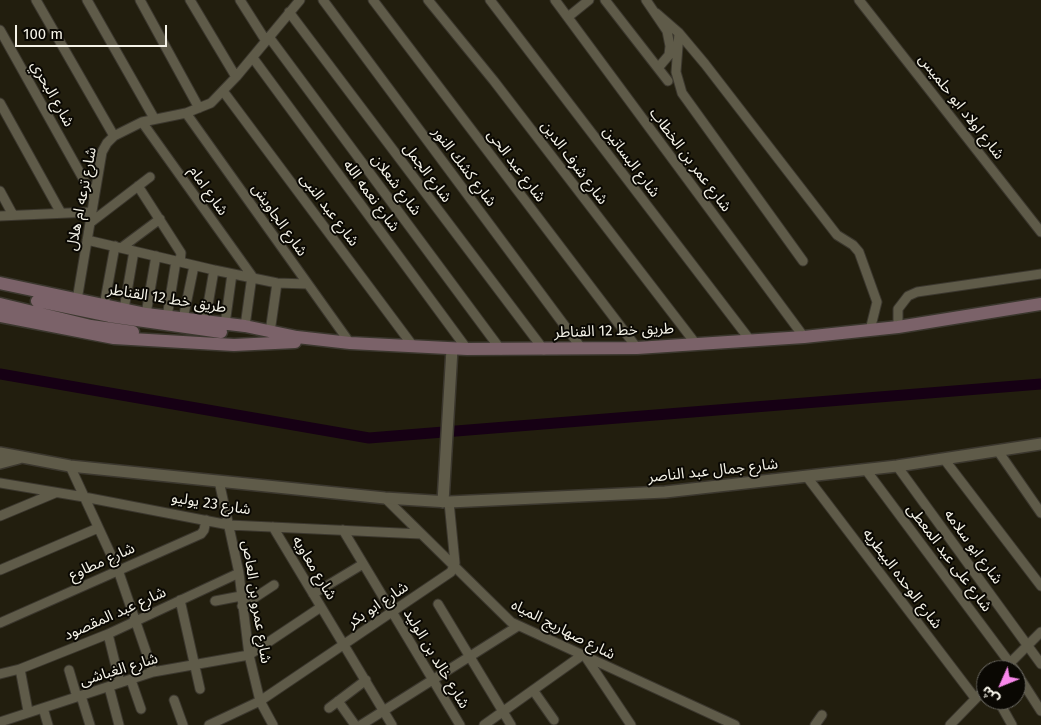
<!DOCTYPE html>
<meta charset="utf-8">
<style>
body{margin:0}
#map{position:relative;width:1041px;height:725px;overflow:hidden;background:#221e0e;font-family:"Fira Sans","Noto Sans Arabic",sans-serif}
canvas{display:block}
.north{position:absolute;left:976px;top:660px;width:50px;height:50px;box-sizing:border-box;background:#0a0803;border:1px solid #68665f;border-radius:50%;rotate:226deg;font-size:14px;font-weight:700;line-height:20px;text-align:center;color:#f5f3e8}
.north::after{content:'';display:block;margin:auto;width:18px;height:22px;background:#f888ea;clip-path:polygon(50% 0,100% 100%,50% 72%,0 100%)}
.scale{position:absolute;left:15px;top:25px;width:152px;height:22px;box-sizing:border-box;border:2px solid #f5f3e8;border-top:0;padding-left:6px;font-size:15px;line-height:18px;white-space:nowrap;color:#f5f3e8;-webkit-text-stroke:4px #0a0803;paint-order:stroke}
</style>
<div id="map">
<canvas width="1041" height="725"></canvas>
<div class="north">ش</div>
<div class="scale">100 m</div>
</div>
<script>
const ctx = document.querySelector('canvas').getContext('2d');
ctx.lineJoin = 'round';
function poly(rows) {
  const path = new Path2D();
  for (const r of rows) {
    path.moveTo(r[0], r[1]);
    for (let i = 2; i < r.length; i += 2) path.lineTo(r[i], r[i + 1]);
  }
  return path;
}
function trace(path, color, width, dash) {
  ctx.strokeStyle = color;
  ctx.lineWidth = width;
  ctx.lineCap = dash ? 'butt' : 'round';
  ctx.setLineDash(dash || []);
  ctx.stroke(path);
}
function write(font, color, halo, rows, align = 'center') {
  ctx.font = font + ' "Fira Sans","Noto Sans Arabic",sans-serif';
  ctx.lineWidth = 4;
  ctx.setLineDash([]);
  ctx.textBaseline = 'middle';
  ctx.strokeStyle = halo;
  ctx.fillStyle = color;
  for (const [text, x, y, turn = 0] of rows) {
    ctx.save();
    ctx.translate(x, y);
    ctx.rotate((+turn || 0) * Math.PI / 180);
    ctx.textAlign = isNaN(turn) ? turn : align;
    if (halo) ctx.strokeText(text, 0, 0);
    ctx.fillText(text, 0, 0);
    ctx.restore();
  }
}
trace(poly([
 [0,374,369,438,1041,384]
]), '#160014', 11);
const minor = poly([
 [36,0,114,136],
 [87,0,154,118],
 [140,0,199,108],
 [190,0,236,77],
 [240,0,266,41],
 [323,0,582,349],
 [373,0,637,348],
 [428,0,494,81,696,344],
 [490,0,750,340],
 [555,0,804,337],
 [605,0,668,81],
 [646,0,667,31,670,46,669,55,658,68],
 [859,0,1041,232],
 [289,12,544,350],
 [656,13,679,33,705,64,837,235,853,245,859,252,877,302,870,330],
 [568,17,589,0],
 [0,30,94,198],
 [679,33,676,72,682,93,803,261],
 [269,37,501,350],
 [253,58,467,349],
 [223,91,413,346],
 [0,103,61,213],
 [186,113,350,343],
 [142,122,252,276,245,326],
 [138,186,181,253,180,262],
 [0,191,13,215],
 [0,216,91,212],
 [90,223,150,177],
 [87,240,214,270,277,283,307,284],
 [121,248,160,219],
 [77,300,102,152,107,143,114,136,142,122,186,113,211,103,236,77,300,0],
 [104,306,115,246],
 [124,309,134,251],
 [146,314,156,256],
 [167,317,176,261],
 [183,319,194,266],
 [205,322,214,270],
 [225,324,232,274],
 [898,327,898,309,908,296,917,292,1041,274],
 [270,332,277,283],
 [998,451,1041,513],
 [944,459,1041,586],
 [70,466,118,570,153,672],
 [897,466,1041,664],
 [866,470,1015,670],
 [807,477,975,698],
 [219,481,239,573,249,655,260,701,273,725],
 [0,483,84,497,229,525,421,534],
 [385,498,511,622,735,725],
 [0,516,55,493],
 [273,527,392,725],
 [343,530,460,725],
 [0,570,98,528],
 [313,594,363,564],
 [180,600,200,689],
 [215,601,241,596],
 [438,604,511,725],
 [242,606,274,585],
 [0,623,201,534,204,530,206,520],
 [108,634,120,683],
 [587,659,631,725],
 [20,669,28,711],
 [69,670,77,697],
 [1003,670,1041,632],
 [1016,672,1041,711],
 [0,674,20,669,108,634,239,573],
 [131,680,141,709],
 [109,687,119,725],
 [533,690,554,720],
 [81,696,90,725],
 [174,700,183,725],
 [998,700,1012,725],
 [338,701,355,725],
 [43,708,48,725],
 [329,708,366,680],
 [0,722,153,672,249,655,321,607],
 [209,725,260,701,451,572,455,563,449,502],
 [361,725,518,626],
 [484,725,581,656],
 [815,725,822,715],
 [950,725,986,688]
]);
const tertiary = poly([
 [0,453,70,466,385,498,449,502,665,492,897,466,1041,444],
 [0,463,19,458],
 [443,502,452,349]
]);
const secondary = poly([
 [0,283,146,314,245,326,297,337,350,343,467,349,637,348,804,337,898,327,1041,304],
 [37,301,109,316,221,332],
 [0,304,91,326,133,332],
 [0,316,114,338,234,345,295,342]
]);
trace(minor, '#3b372e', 11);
trace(tertiary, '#3b372e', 14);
trace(secondary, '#3b372e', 15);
trace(minor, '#5f5b49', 9);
trace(tertiary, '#5f5b49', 11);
trace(secondary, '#7b6269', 12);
write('15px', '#f5f3e8', '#0a0803', [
 ["شارع البحري",52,94,61],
 ["شارع اولاد ابو حلميس",961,107,52],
 ["شارع عمر بن الخطاب",690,160,53],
 ["شارع البساتين",631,162,53],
 ["شارع شرف الدين",574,163,53],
 ["شارع عبد الحى",516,166,53],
 ["شارع كشك النور",464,167,53],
 ["شارع الجمل",427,173,53],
 ["شارع شعلان",396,185,53],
 ["شارع امام",208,191,55],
 ["شارع نعمه الله",371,196,54],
 ["شارع ترعه ام هلال",82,199,-79],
 ["شارع عبد النبى",329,210,53],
 ["شارع الجاويش",279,220,55],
 ["طريق خط 12 القناطر",167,299,9],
 ["طريق خط 12 القناطر",614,331,-2],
 ["شارع جمال عبد الناصر",713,471,-6],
 ["شارع 23 يوليو",211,504,9],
 ["شارع ابو سلامه",973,547,54],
 ["شارع على عبد المعطى",949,558,53],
 ["شارع مطاوع",102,562,-24],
 ["شارع معاويه",314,568,59],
 ["شارع الوحده البيطريه",902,579,53],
 ["شارع عمرو بن العاص",256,602,81],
 ["شارع ابو بكر",378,605,-34],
 ["شارع عبد المقصود",115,614,-24],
 ["شارع صهاريج المياه",563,630,27],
 ["شارع خالد بن الوليد",436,659,59],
 ["شارع الغباشى",119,670,-17]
]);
</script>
